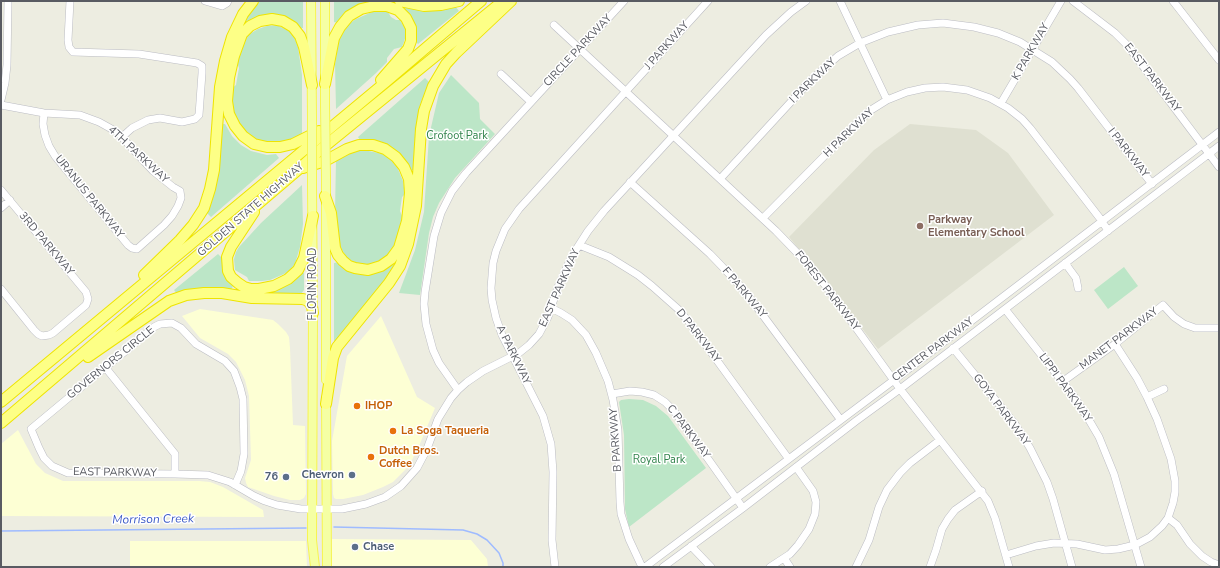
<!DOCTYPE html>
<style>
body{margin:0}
#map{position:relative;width:1220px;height:568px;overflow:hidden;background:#edede1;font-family:"Nunito Sans",sans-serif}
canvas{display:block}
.frame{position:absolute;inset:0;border:2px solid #595b62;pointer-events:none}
</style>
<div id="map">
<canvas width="1220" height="568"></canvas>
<div class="frame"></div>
</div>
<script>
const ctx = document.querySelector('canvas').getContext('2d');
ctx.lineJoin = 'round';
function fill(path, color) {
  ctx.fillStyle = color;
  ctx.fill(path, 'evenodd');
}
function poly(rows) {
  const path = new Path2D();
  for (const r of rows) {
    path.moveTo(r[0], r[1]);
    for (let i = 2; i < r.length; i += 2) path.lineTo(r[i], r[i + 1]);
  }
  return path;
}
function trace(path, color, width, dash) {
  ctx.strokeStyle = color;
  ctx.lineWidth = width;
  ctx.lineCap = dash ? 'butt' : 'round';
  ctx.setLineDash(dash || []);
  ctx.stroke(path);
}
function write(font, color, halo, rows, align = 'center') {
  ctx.font = font + ' "Nunito Sans",sans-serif';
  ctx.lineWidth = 3;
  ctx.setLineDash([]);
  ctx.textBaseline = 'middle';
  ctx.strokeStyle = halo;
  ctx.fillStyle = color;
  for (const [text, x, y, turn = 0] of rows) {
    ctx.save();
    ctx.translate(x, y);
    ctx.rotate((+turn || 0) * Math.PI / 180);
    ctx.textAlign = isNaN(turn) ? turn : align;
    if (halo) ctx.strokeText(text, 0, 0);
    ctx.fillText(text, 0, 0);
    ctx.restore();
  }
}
fill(poly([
 [200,309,273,320,278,324,286,332,289,337,290,348,293,425,305,426,306,494,304,498,300,500,290,500,274,496,248,487,246,483,245,478,251,460,249,396,245,380,236,362,228,354,200,338,182,316],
 [381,316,417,397,435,408,419,446,409,466,393,482,383,487,363,495,343,499,336,499,334,498,333,494,332,441,347,356],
 [18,430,36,464,45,473,63,481,199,481,210,482,223,487,263,510,264,517,1,516,1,444],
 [332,539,471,540,487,559,488,567,332,567],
 [130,541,306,541,307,567,130,567]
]), '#fdffd4');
fill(poly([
 [910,124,976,130,1008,153,1054,215,878,349,833,291,789,237,874,150]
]), '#dfe0d1');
fill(poly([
 [258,1,303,1,303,28,299,28,290,21,247,26,243,23,249,13],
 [334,1,367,1,367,4,338,23,334,22],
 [406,6,455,6,459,11,418,44,414,40,403,11],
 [372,12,388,12,391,17,396,20,400,20,405,28,406,35,404,42,402,47,394,49,387,58,387,62,375,74,336,109,335,64,339,40,345,28,350,23,356,19],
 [277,25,285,29,292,33,295,38,298,47,302,75,302,134,290,141,281,144,259,141,248,136,238,126,232,107,232,88,236,85,239,68,237,62,241,47,248,35,258,29,267,26],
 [451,75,479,103,480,119,495,134,455,178,439,203,433,217,429,233,420,295,399,293,415,250,424,212,429,136,439,93],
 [425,78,429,82,420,105,416,130,414,170,411,170,405,160,395,150,386,144,376,141,366,139,360,140,358,137],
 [222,124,225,124,232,136,241,145,251,151,267,155,276,154,279,158,211,217,206,212],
 [364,150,383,154,391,160,398,169,403,181,405,194,402,197,400,211,402,216,399,232,396,244,389,254,382,260,373,264,363,265,356,263,347,258,342,250,339,241,335,212,336,160,344,155,353,152],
 [302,185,303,224,300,247,295,264,290,270,284,274,270,280,262,281,249,281,247,277,235,270,234,259,236,252,239,247,261,223],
 [218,254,222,258,222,263,224,274,228,281,233,286,231,290,213,288,202,288,177,294,174,290],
 [340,262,346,267,391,264,395,266,389,275,339,341,334,341,334,263],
 [1124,267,1138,286,1108,309,1094,290],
 [300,272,304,273,304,290,301,294,273,294,273,291,283,287,290,283],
 [629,399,643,400,656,406,668,416,706,468,629,527,625,509,624,435,619,402,621,400]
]), '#bce6c7');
trace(poly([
 [334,527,463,530,477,534,487,540,499,553,503,563,503,567],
 [1,531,306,528]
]), '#9fbbff', 1.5);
const minor = poly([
 [70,1,68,40,69,47,73,52,139,54,197,63,202,66,202,73,199,115,195,119,182,122,160,118,148,120,132,128,122,137],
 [205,1,222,6,227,3,228,1],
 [840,1,887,100],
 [1073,1,1115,33,1127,45,1219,167],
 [1173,1,1219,60],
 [554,25,776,231,805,261,825,285,900,389,988,501,995,518,1009,567],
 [501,74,531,102],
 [1,100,5,83,7,65,8,1],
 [1001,103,1061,1],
 [1,105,44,113,80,115,99,122,117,132,153,171,173,187,180,191,181,198,178,206,172,216,164,225,137,249,132,248,128,245,55,156,49,146,45,135,43,124,44,113],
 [720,179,811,80,838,56,860,43,888,32,918,25,943,23,974,27,998,33,1020,42,1052,62,1070,79,1078,88,1152,184],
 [630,182,710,254,736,281,750,298,840,419],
 [1,190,86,292,88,299,86,305,53,333,49,335,42,336,38,334,34,330,1,289],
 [1,208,10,200],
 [763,218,862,118,871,110,887,100,907,92,925,88,943,87,967,90,990,98,1008,108,1022,119,1030,128,1102,221,1108,231],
 [579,245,609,257,638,275,652,286,678,309,689,322,788,458],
 [1065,263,1076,278,1078,288],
 [551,308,561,313,572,320,586,335,596,353,608,381,613,400,618,430,620,502,621,514,629,539,642,567],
 [1005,309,1073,395,1089,420,1099,437,1114,474,1141,567],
 [953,348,1015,424,1030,448,1047,482,1053,499,1072,567],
 [105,367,175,454,175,474],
 [1062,382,1115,344,1163,305,1174,317,1184,324,1195,328,1219,328],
 [458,390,439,363,433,350,426,324,424,304,425,292,434,236,441,213,452,191,466,173,624,1],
 [612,394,630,391,642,392,654,395,665,402,674,411,743,508],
 [1147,397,1164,389],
 [235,485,241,471,244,454,243,399,240,387,234,371,225,361,196,344,181,328,172,323,160,324,154,327,127,350,91,379,31,429,39,448,44,458,52,466,68,473,175,474,208,475,230,482,254,496,265,501,277,505,301,509,342,509,366,504,385,497,401,486,417,468,427,449,438,419,451,398,458,390,467,382,483,371,519,353,529,345,539,334,548,317,558,287,572,256,588,231,604,211,766,35,791,12,806,1],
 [1168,518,1177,525,1190,544,1202,556,1211,562,1219,565],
 [691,546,711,567],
 [1006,555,1036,546,1054,543,1077,544,1105,550,1118,549,1135,545,1150,537,1162,526,1168,518,1173,503,1175,492,1175,481,1171,459,1157,419,1147,397,1137,378,1115,344],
 [784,558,790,567],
 [555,567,552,540,553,472,551,444,543,416,502,335,496,318,492,300,491,288,493,263,496,251,505,229,519,209,708,1],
 [645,567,894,380,1219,132],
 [663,567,743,508,856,421,900,389,1219,146],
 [770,567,790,554,798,545,809,529,815,514,816,502,813,491,796,467],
 [856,567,869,540,879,507,887,490,900,473,910,463,940,440],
 [930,567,936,550,942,529,948,519,955,510,982,491]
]);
const major = poly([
 [311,1,312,117],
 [325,1,325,106],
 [326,177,326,380],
 [312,187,313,313,312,540,315,567],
 [326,398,327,567]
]);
const highway = poly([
 [400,1,424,6,441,5,459,1],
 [325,84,334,38,340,27,349,16,361,9,374,6,387,6,398,10,406,18,411,28,411,41,408,49,381,80],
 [312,85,304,47,300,36,293,27,283,21,272,19,260,21,250,26,242,34,234,56,229,78,227,101,229,114,235,126,243,136,254,144,267,147,280,147,293,144,319,131],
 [303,168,325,161,347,149,359,145,373,145,385,149,396,157,404,167,409,179,410,193,407,221,399,248,391,259,381,266,368,270,355,268,349,266,343,261,338,255,335,248,331,213,325,196],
 [254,212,231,247,227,257,228,271,231,277,238,283,244,287,251,289,259,289,274,286,288,279,298,270,304,258,313,216],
 [144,275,180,240,193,225,204,208,210,189,214,170,220,87,225,61,232,37,243,14,253,1],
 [88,357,169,301,186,295,204,293,222,293,252,298,303,299,308,301,312,306,313,313],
 [1,402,387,81,481,1],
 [326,404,333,358,337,347,389,283,400,266,408,244,416,206,421,129,424,111,433,86,446,64,456,53,511,1],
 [1,423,299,169,320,150,503,1]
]);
trace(minor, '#bbbcc3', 8);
trace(major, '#f7f550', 10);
trace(highway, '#eee400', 12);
trace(minor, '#fff', 7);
trace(major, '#f5ffa4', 8);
trace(highway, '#fdff86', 10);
const majorBridge = poly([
 [325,106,326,177],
 [312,117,312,187]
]);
trace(majorBridge, '#f7f550', 10, []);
trace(majorBridge, '#f5ffa4', 8);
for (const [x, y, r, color] of [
 [920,226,4,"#8d6e63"],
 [357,406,4,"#e8710a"],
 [393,431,4,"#e8710a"],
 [371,457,4,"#e8710a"],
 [352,475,4,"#5c6f8a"],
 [286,477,4,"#5c6f8a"],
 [355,547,4,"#5c6f8a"]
]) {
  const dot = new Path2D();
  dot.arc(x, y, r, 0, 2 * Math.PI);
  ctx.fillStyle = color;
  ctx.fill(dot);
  trace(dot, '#fff', 1.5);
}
write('11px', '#595b62', '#fff', [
 ["J PARKWAY",667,46,-48],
 ["CIRCLE PARKWAY",578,51,-47],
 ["K PARKWAY",1031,52,-60],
 ["EAST PARKWAY",1152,78,52],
 ["I PARKWAY",813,81,-44],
 ["H PARKWAY",849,133,-44],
 ["I PARKWAY",1128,153,52],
 ["4TH PARKWAY",138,155,43],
 ["URANUS PARKWAY",89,197,51],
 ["GOLDEN STATE HIGHWAY",251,210,-41],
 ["3RD PARKWAY",46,244,50],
 ["FLORIN ROAD",313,284,-90],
 ["EAST PARKWAY",560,288,-66],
 ["FOREST PARKWAY",827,291,52],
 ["F PARKWAY",744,293,50],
 ["D PARKWAY",698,336,52],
 ["MANET PARKWAY",1119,339,-37],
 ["CENTER PARKWAY",933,350,-37],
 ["A PARKWAY",513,355,64],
 ["GOVERNORS CIRCLE",111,363,-39],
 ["LIPPI PARKWAY",1065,388,54],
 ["GOYA PARKWAY",1001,410,53],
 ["C PARKWAY",688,432,53],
 ["B PARKWAY",616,440,-94],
 ["EAST PARKWAY",115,473,1]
]);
write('11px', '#30834b', '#fff', [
 ["Crofoot Park",457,136],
 ["Royal Park",659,460]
]);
write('bold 11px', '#785e54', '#fff', [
 ["Parkway",928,220],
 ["Elementary School",928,233]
], 'left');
write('bold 11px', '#c56008', '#fff', [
 ["IHOP",365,406],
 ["La Soga Taqueria",401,431],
 ["Dutch Bros.",379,451],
 ["Coffee",379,464]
], 'left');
write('bold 11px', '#4e5e75', '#fff', [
 ["Chevron",344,475],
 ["76",278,477],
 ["Chase",363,547,"left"]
], 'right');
write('italic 12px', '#3d5bc7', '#fff', [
 ["Morrison Creek",153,520,-1]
]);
</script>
